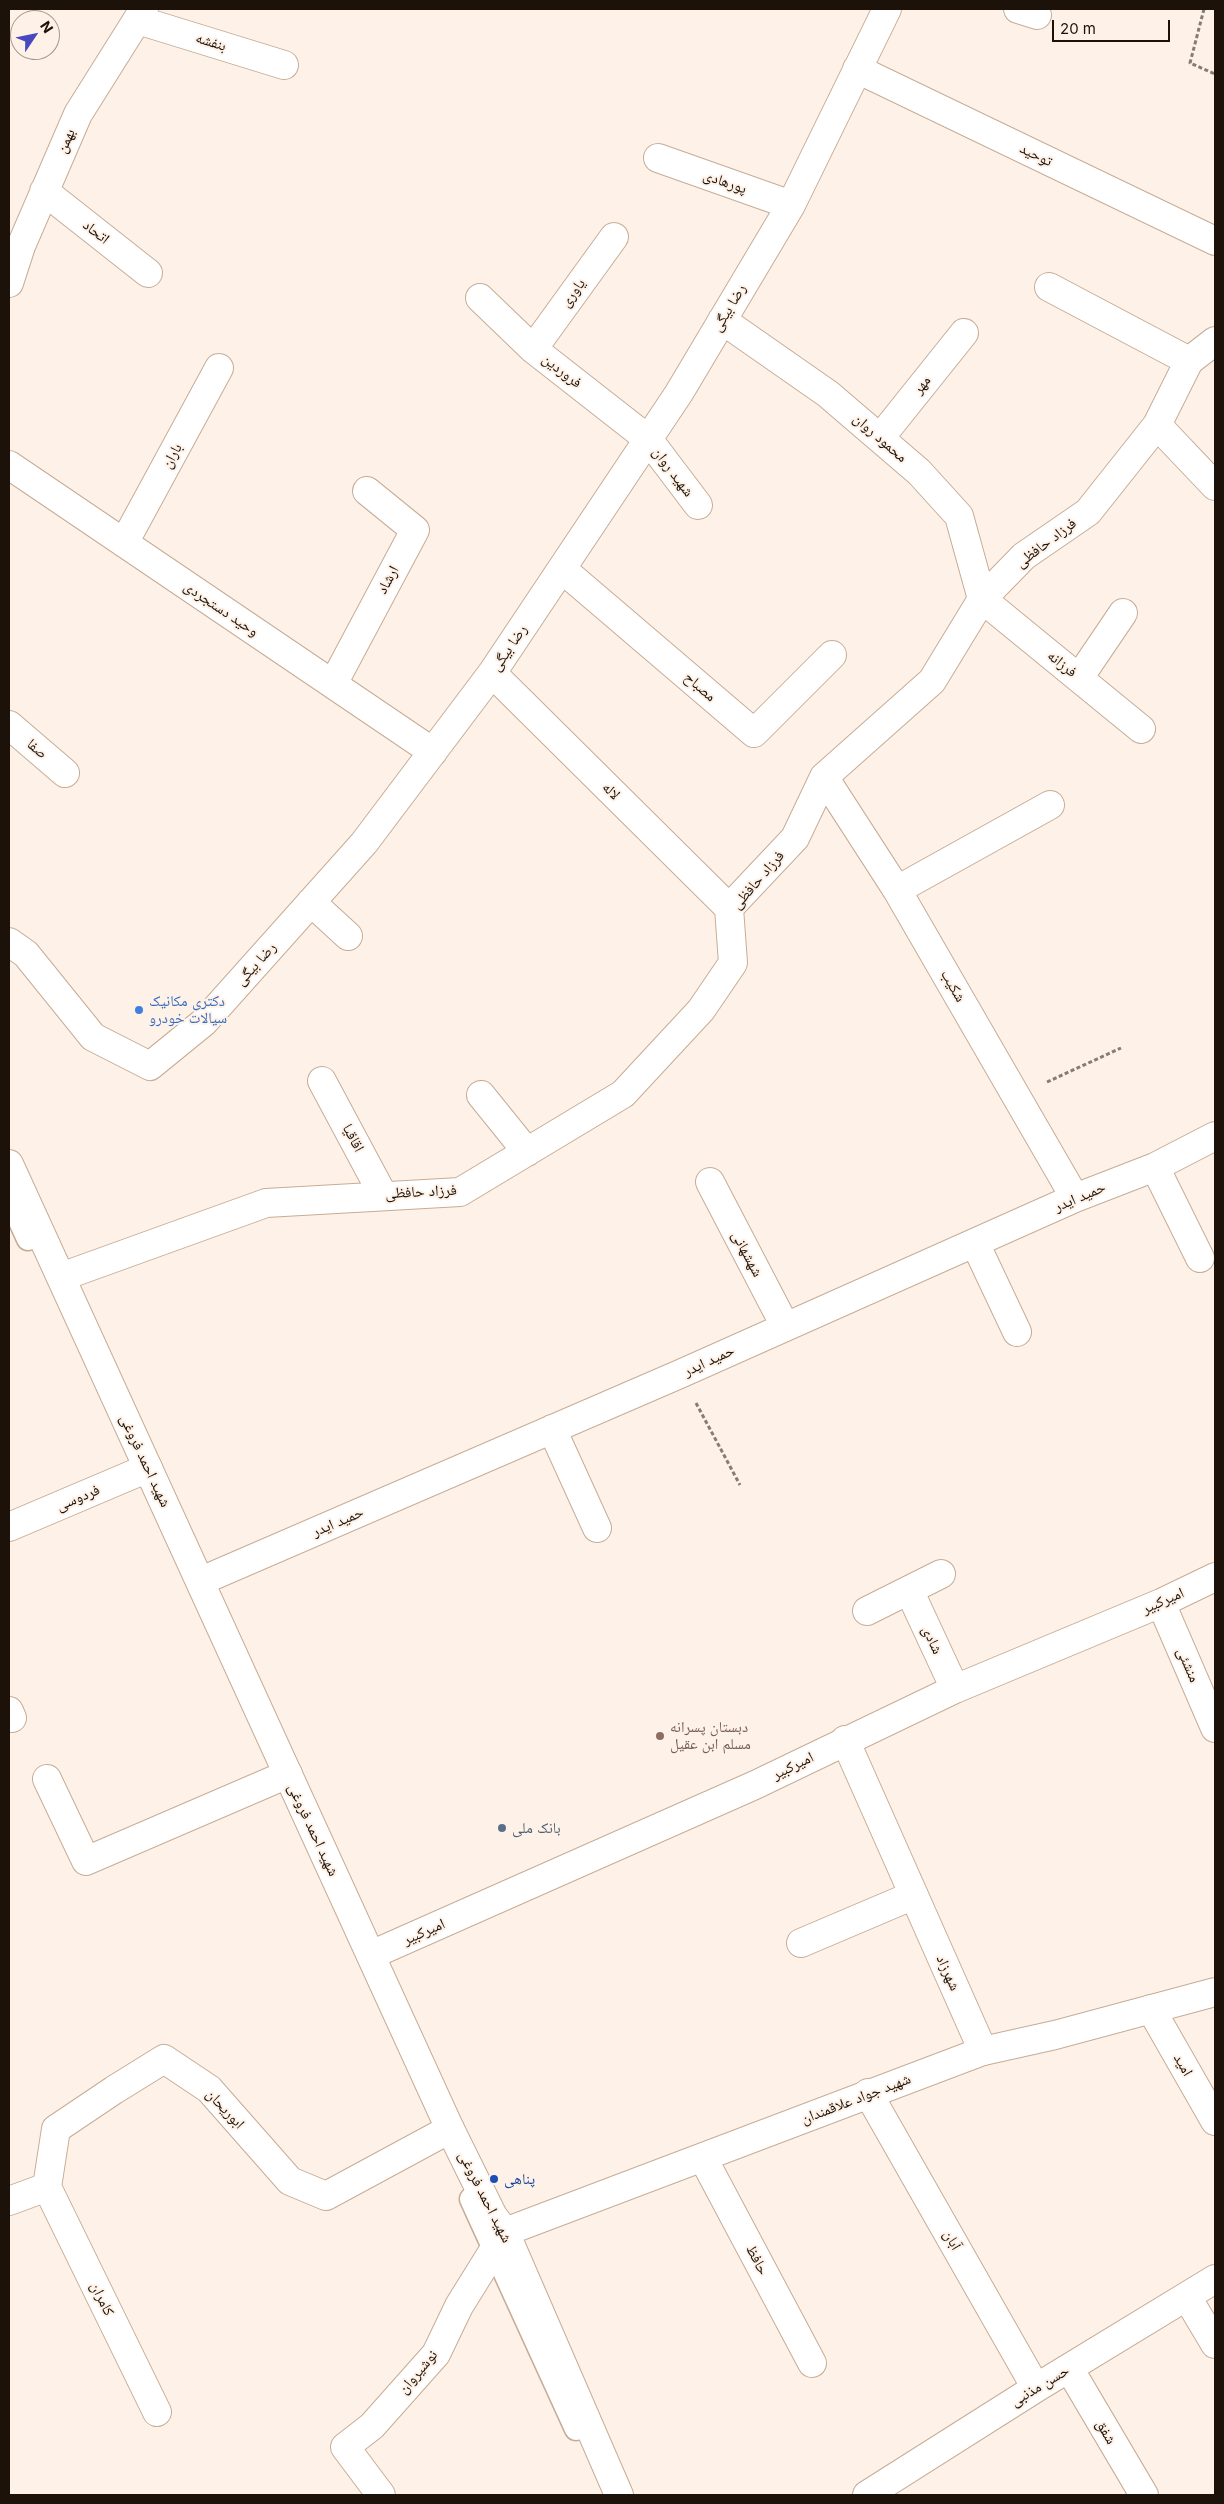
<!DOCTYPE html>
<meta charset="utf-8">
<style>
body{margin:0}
#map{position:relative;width:1224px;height:2504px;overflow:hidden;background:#fef2e8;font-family:Inter,sans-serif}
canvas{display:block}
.frame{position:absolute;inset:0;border:10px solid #1c1209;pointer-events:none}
.north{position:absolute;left:10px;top:10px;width:50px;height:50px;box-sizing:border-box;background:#fef2e8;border:1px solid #a4988f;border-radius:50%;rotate:56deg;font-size:14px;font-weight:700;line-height:20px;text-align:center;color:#1c1209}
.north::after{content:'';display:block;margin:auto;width:18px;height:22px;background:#4949bf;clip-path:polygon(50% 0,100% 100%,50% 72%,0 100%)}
.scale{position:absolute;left:1052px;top:20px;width:118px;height:22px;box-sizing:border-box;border:2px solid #1c1209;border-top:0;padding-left:6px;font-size:15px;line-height:18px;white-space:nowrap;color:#1c1209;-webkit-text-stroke:4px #fef2e8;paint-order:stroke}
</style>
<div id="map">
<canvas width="1224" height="2504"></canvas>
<div class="frame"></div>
<div class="north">N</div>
<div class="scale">20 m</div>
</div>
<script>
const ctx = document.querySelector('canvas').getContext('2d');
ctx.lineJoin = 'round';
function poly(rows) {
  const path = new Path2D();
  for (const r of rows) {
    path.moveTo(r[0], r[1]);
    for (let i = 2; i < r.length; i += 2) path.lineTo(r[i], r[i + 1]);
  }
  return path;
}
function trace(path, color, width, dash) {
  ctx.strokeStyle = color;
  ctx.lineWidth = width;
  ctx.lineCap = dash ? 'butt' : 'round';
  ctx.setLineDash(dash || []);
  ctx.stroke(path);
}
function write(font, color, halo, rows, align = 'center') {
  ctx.font = font + ' Inter,"Noto Naskh Arabic",sans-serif';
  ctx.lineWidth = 4;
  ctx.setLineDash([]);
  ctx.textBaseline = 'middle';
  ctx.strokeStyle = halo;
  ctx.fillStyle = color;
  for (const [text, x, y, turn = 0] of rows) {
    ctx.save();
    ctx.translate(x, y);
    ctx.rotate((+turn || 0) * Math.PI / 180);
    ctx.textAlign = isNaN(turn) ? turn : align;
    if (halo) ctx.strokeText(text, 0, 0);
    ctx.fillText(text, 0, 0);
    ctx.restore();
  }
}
const lane = poly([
 [9,1197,28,1239],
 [471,2199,576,2429]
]);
const street = poly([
 [1018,9,1037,15],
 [138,20,284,65],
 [857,69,1215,241],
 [658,158,791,205],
 [44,191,148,273],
 [9,283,21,246,78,114,144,9],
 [1049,287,1189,361],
 [480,298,533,349,648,439,698,505],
 [722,320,828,394,919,472,959,516,982,599,1141,729],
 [533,349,614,237],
 [1157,425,1215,486],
 [880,438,964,333],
 [9,465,433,752],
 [124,543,219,368],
 [562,569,754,733,832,655],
 [492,673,729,908],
 [1079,678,1123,613],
 [333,684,415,530,367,491],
 [9,725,65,773],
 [824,777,897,890,1075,1198],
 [897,890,1050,805],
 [311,902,348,936],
 [9,942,26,954,93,1037,150,1066,204,1022,364,843,492,673,679,393,791,205,887,9],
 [322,1081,383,1195],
 [481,1095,527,1152],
 [1155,1167,1200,1258],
 [710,1182,785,1326],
 [975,1243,1017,1332],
 [61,1277,266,1203,460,1192,623,1094,701,1010,733,963,729,908,795,838,824,777,932,681,982,599,1024,556,1088,512,1157,425,1189,361,1215,341],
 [552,1429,597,1528],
 [9,1527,148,1468],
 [201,1581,680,1374,1075,1198,1155,1167,1215,1136],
 [909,1590,955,1689],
 [1161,1603,1215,1728],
 [867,1611,941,1574],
 [9,1711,12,1718],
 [845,1740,983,2051],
 [47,1779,86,1861,288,1774],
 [801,1943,914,1895],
 [371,1955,755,1785,955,1689,1161,1603,1215,1577],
 [1151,2009,1215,2121],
 [868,2093,1036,2388],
 [703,2158,812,2363],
 [47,2187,157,2412],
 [9,2201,47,2187,56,2129,114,2090,164,2059,209,2089,290,2181,326,2196,450,2129],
 [1187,2297,1215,2344],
 [1069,2368,1144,2495],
 [381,2495,345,2447,372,2426,436,2354,459,2306,505,2232],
 [867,2495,1036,2388,1215,2279]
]);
const secondary = poly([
 [9,1164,450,2129,493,2216,505,2232,619,2495],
 [505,2232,983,2051,1055,2035,1215,1992]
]);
trace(lane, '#c7ac95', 25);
trace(street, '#c7ac95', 30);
trace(secondary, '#c7ac95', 30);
trace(poly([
 [1204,9,1190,63,1215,74],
 [1047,1082,1121,1048],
 [696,1403,740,1485]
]), '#877c72', 3, [4, 2.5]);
trace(lane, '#fff', 22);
trace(street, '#fff', 28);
trace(secondary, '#fff', 28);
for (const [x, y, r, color] of [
 [139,1010,5,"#3f7fe0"],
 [660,1736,5,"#8d6e63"],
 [502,1828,5,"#5c6f8a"],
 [494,2179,5,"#1a4fb4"]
]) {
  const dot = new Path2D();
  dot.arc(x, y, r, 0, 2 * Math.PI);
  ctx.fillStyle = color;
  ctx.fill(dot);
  trace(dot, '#fef2e8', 2);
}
write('15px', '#1c1209', '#fef2e8', [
 ["بنفشه",211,42,17],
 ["بهمن",66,141,-67],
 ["توحید",1036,155,26],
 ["پورهادی",725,182,19],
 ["اتحاد",96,232,38],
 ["یاوری",573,293,-54],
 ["رضا بیگی",729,308,-59],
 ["فروردین",562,371,38],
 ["مهر",922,385,-52],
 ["محمود روان",880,438,41],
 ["باران",172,456,-61],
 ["شهید روان",673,472,53],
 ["فرزاد حافظی",1046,543,-37],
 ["ارشاد",388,580,-62],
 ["وحید دستجردی",221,609,34],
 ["رضا بیگی",509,648,-56],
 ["فرزانه",1062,664,39],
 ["مصباح",700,687,41],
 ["صفا",37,749,40],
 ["لاله",611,791,45],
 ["فرزاد حافظی",758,880,-49],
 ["رضا بیگی",256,964,-48],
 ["شکیب",953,986,60],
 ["اقاقیا",353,1138,62],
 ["فرزاد حافظی",421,1192,-3],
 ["حمید ایدر",1080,1197,-23],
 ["شهشهانی",747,1254,62],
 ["حمید ایدر",709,1361,-25],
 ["شهید احمد فروغی",145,1461,65],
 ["فردوسی",78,1498,-23],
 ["حمید ایدر",338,1522,-23],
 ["امیرکبیر",1163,1601,-24],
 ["شادی",932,1640,65],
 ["منشئی",1188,1665,67],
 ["امیرکبیر",793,1766,-26],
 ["شهید احمد فروغی",313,1830,65],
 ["امیرکبیر",424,1932,-24],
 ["شهرزاد",948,1973,66],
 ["امید",1183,2065,60],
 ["شهید جواد علاقمندان",856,2099,-21],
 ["ابوریحان",225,2109,47],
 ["شهید احمد فروغی",485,2197,63],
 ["آبان",952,2240,60],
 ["حافظ",757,2260,62],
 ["کامران",102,2299,64],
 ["نوشیروان",418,2372,-50],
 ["حسن مذنبی",1040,2386,-31],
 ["شفق",1106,2432,60]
]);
write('15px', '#366cbe', '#fef2e8', [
 ["دکتری مکانیک",149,1001],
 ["سیالات خودرو",149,1018]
], 'left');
write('15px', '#785e54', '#fef2e8', [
 ["دبستان پسرانه",670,1727],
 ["مسلم ابن عقیل",670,1744]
], 'left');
write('15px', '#4e5e75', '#fef2e8', [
 ["بانک ملی",512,1828]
], 'left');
write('15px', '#164399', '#fef2e8', [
 ["پناهی",504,2179]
], 'left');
</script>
